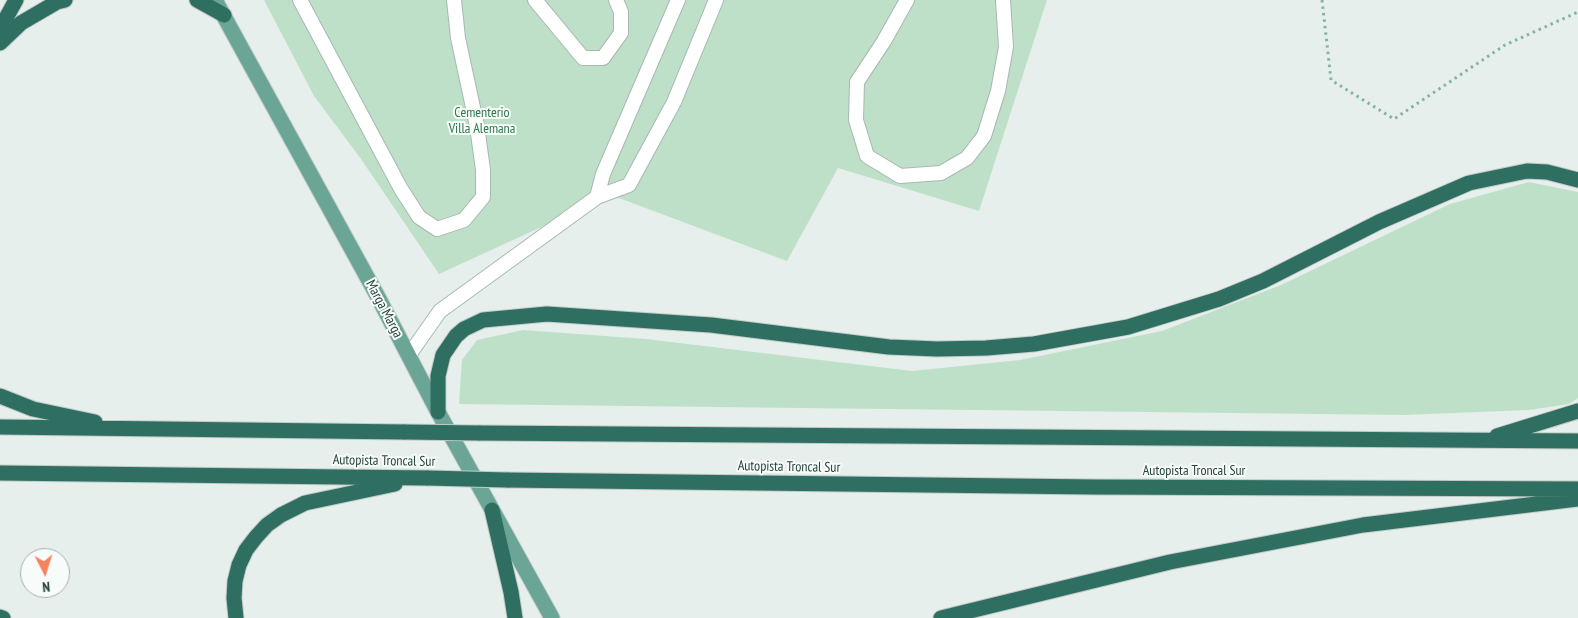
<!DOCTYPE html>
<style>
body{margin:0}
#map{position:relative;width:1578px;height:618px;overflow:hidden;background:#e6efeb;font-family:"PT Sans Narrow",sans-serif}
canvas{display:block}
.north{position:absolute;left:20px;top:548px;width:50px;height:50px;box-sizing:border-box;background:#f7fbf9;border:1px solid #a3b1ad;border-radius:50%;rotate:175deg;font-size:14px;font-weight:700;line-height:20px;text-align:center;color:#24423a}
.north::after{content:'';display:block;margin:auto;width:18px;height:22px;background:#f4845f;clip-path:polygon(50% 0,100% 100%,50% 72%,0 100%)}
</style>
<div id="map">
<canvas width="1578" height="618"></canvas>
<div class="north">N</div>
</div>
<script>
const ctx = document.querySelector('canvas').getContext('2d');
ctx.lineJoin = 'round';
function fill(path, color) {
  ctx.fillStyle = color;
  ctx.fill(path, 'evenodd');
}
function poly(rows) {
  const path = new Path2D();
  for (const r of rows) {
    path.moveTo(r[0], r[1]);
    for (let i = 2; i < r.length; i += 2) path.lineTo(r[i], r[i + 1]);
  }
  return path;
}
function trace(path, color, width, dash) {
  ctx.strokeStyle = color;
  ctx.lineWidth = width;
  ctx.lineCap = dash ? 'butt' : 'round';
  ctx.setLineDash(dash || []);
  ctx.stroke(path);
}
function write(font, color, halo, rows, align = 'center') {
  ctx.font = font + ' "PT Sans Narrow",sans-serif';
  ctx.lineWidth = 4;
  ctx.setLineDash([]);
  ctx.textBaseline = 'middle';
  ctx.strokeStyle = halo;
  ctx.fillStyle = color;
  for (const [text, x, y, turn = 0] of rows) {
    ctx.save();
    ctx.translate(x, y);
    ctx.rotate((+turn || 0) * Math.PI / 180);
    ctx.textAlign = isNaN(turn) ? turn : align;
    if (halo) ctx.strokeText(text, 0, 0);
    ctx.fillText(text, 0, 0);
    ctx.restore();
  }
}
fill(poly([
 [264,0,1047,0,979,211,838,168,787,261,611,195,439,274,361,159,314,96],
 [1529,182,1578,192,1578,398,1569,404,1529,410,1404,415,459,404,462,360,477,340,523,330,646,339,912,371,1020,360,1162,331,1281,285,1450,204]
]), '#bfe0c8');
const service = poly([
 [300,0,401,189,419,217,437,229,464,220,483,197,483,170,477,126,458,38,454,0],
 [535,0,583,58,603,58,621,33,621,12,616,0],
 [907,0,884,41,857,82,856,120,867,156,900,176,941,173,967,158,984,136,998,91,1006,47,1003,0],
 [597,197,603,174,678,0],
 [409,355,440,311,597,197,629,185,674,102,716,0]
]);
const primary = poly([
 [215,0,378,297,438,412,552,618]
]);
const motorway = poly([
 [197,0,224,15],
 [0,29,16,0],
 [0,43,21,23,57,2,65,0],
 [0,396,33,409,95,422],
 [438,412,438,376,443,355,456,336,464,329,483,320,547,314,711,325,889,347,937,349,986,348,1034,344,1128,327,1219,299,1263,281,1379,222,1469,183,1527,171,1547,172,1578,180],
 [0,427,405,432],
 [479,433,1578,441],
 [1497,436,1578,411],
 [0,473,428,478],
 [507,480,1095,487,1578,489],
 [492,510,511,592,515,618],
 [0,617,3,618],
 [236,618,234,598,235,581,239,565,246,550,256,537,267,525,281,515,305,503,395,484],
 [941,618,1170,562,1363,525,1578,499]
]);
trace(service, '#a8b8b2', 16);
trace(primary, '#c2cac8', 17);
trace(motorway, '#c2cac8', 17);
trace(poly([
 [1322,0,1331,80,1394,119,1505,45,1578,12]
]), '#86b3a5', 3, [2.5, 4]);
trace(service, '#fff', 14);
trace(primary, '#6aa596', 15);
trace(motorway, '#2f6f62', 15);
const motorwayBridge = poly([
 [405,432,479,433],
 [428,478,507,480]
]);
trace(motorwayBridge, '#c2cac8', 17, []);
trace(motorwayBridge, '#2f6f62', 15);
write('14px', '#2d7a4b', '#f7fbf9', [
 ["Cementerio",482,113],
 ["Villa Alemana",482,129]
]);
write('14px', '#24423a', '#f7fbf9', [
 ["Marga Marga",384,309,62],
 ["Autopista Troncal Sur",384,461,1],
 ["Autopista Troncal Sur",789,467,1],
 ["Autopista Troncal Sur",1194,471]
]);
</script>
